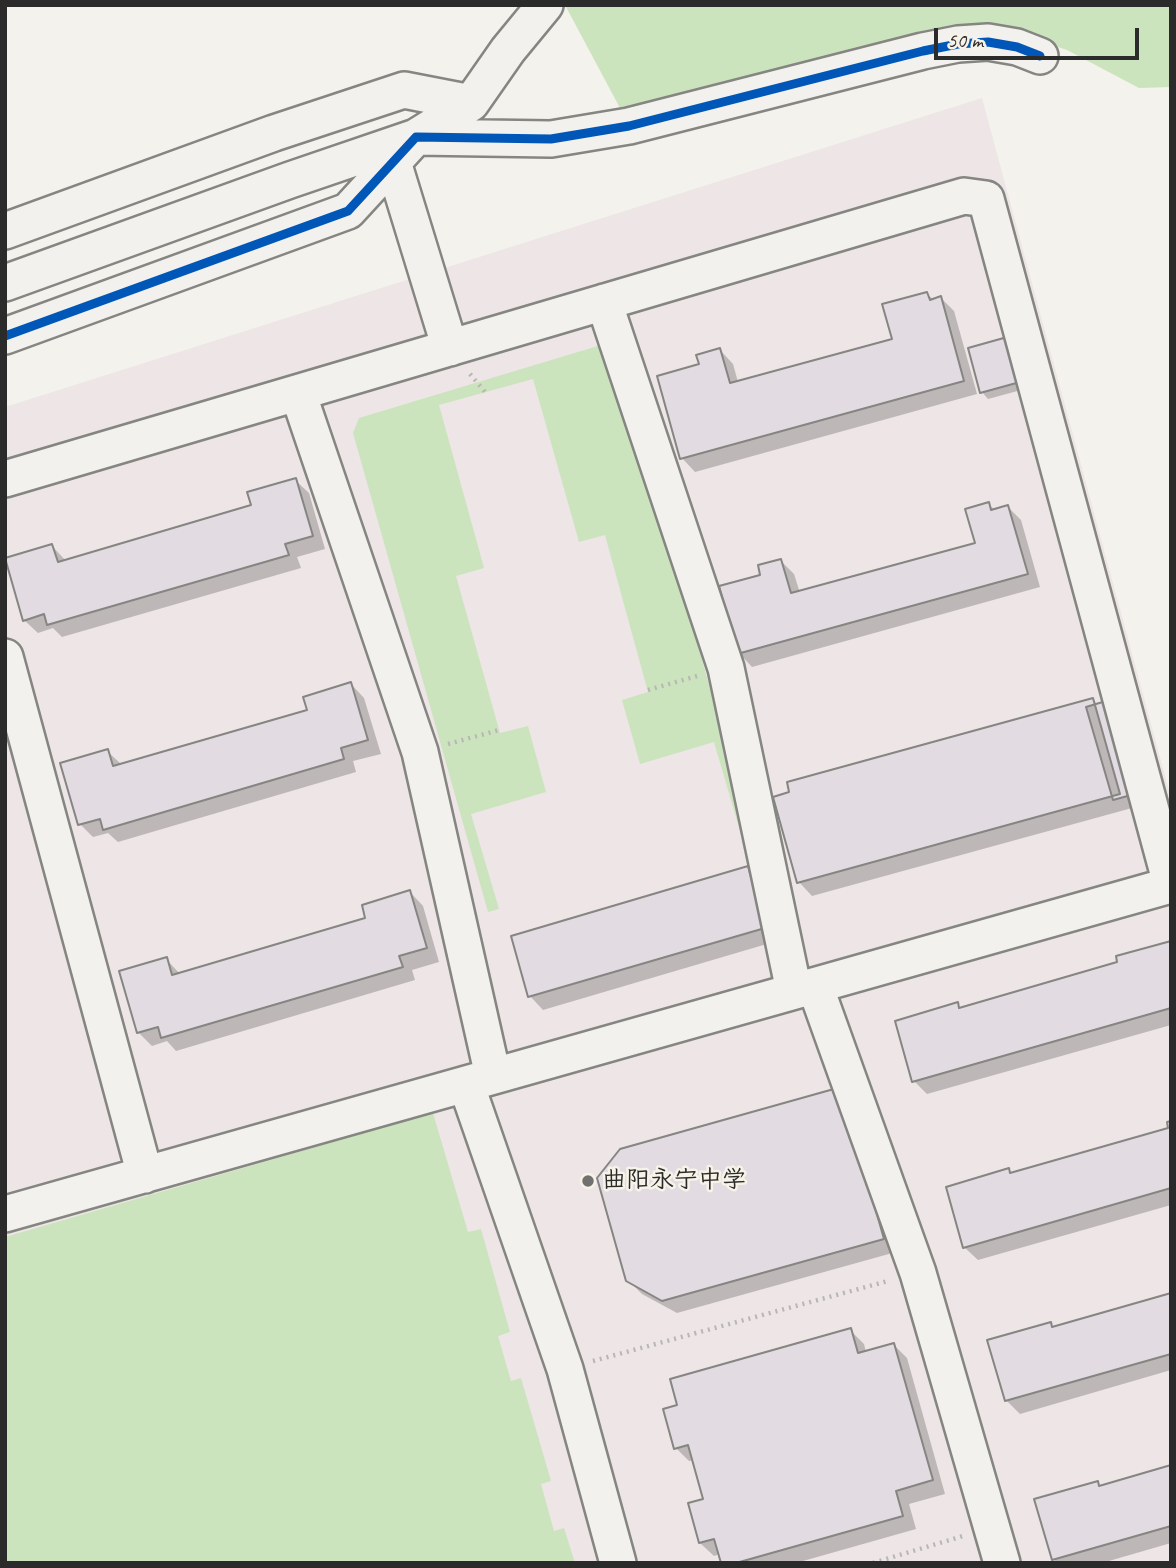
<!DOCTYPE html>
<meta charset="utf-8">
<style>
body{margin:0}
#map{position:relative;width:1176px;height:1568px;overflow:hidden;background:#f4f2ec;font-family:Caveat,sans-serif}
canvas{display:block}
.frame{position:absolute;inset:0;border:7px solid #2b2b2b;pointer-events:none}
.scale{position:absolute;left:934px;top:28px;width:205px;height:32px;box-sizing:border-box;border:4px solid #2b2b2b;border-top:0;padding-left:9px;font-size:21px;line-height:24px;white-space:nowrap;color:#2b2b2b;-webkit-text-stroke:5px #f7f3e8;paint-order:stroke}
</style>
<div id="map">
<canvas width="1176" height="1568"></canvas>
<div class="frame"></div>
<div class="scale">50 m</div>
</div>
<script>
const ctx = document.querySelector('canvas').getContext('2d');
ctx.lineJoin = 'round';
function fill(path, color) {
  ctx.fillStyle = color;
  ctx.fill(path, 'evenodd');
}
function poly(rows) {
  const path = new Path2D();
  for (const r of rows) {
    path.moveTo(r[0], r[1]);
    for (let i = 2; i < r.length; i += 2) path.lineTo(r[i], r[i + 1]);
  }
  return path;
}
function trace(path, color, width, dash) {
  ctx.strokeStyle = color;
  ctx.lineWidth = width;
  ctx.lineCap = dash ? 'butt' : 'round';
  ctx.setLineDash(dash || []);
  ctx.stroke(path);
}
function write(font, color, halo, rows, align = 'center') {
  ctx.font = font + ' Caveat,"LXGW WenKai TC",sans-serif';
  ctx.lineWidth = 5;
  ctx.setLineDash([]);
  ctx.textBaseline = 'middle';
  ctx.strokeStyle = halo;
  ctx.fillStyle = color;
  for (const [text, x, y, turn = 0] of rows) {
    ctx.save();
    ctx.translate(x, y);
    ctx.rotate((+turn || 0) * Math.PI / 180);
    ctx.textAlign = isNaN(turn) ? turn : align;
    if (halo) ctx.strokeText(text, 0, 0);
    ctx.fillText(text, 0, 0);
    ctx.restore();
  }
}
fill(poly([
 [982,98,1171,798,1171,1563,5,1563,5,407]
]), '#ede5e6');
fill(poly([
 [565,5,1171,5,1171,87,1139,88,1067,50,998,27,621,110],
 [601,345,616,352,751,835,742,838,714,742,640,764,622,700,648,692,605,535,579,542,533,379,439,405,484,568,456,576,500,733,528,726,546,792,471,814,499,909,488,912,353,433,359,418],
 [433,1113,468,1232,481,1229,510,1332,498,1336,511,1381,521,1378,551,1481,541,1484,554,1531,564,1528,575,1563,5,1563,5,1237]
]), '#cce4be');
fill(poly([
 [927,294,934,300,941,298,954,311,977,394,695,472,682,458,701,366,720,350,733,364,738,382,894,340],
 [970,350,1036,386,988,399,982,392],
 [295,480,309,493,325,549,297,557,301,568,62,637,53,628,38,633,24,620,52,546,66,561,253,506],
 [988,504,995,510,1008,507,1021,520,1040,587,752,667,739,653,762,576,781,561,794,574,800,593,977,544],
 [351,684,364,698,381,754,353,761,356,772,118,842,108,833,93,837,80,824,107,751,121,764,309,711],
 [1093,700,1098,705,1147,798,1131,803,1132,808,812,896,799,882],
 [747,868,760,882,777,941,543,1010,530,996],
 [410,892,423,906,439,962,412,970,415,980,176,1051,167,1041,152,1046,138,1032,166,959,180,974,367,919],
 [1171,943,1171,1025,927,1094,914,1081,957,1004,962,1009,1119,963],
 [841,1089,896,1252,677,1313,642,1294,628,1280],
 [1171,1123,1171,1205,978,1260,964,1247,1008,1170,1012,1175,1170,1129],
 [1171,1294,1171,1370,1020,1414,1006,1400,1050,1323,1054,1328],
 [850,1330,864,1344,866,1352,894,1345,907,1358,945,1494,909,1504,916,1529,796,1563,723,1563,720,1554,714,1556,700,1543,705,1500,694,1460,689,1461,676,1448],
 [1171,1467,1171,1543,1102,1563,1057,1563,1054,1559,1097,1483,1102,1487]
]), '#0003');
const building = poly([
 [927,292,930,300,941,296,964,381,680,459,657,376,699,364,696,355,720,348,730,383,892,339,882,304,927,292],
 [1018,334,1031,379,980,393,968,348,1018,334],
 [296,478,313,536,285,544,289,555,47,625,44,614,23,621,5,558,52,544,58,562,251,505,247,492,296,478],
 [989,502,991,510,1008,505,1028,574,737,654,719,586,760,575,758,565,781,559,791,593,975,543,965,509,989,502],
 [351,682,368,740,341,748,344,759,103,830,100,819,78,825,60,763,108,749,113,766,307,710,303,697,351,682],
 [1093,698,1120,794,797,883,773,797,789,792,787,782,1093,698],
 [1116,698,1142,792,1113,800,1086,707,1116,698],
 [748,866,765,928,528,997,511,936,748,866],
 [410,890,427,948,399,956,403,967,161,1038,158,1027,137,1033,119,971,167,957,172,975,365,918,362,905,410,890],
 [1171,941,1171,1008,912,1082,895,1021,958,1002,959,1008,1117,962,1116,956,1171,941],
 [841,1087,884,1239,662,1301,626,1281,597,1178,620,1149,841,1087],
 [1171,1121,1171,1188,963,1248,946,1187,1009,1168,1010,1173,1168,1128,1167,1122,1171,1121],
 [1171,1293,1171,1354,1005,1401,987,1340,1051,1322,1052,1327,1171,1293],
 [851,1328,858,1353,894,1343,933,1480,896,1491,903,1516,736,1563,721,1563,714,1539,699,1543,688,1503,703,1499,688,1445,674,1449,663,1409,677,1405,670,1379,851,1328],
 [1171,1465,1171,1526,1052,1560,1034,1499,1098,1481,1099,1486,1171,1465]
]);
fill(building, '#e2dbe2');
trace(building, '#858582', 2);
const minor = poly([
 [393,162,450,348],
 [5,231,274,133,404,90,471,103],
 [5,283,290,180,416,137,471,103,508,50,545,5],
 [604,302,726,668,794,991],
 [5,336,348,211,416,137,551,139,629,126,923,51,958,44,988,42,1017,47,1040,56],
 [298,393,420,752,493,1076],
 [5,479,964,196,986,199,1171,884],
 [5,657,145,1175],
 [815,986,918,1273,1002,1563],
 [466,1084,565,1369,618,1563],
 [5,1214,1171,885]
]);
trace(minor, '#858582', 40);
trace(poly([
 [470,374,485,392],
 [648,690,697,676],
 [448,744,499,730],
 [593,1361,888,1281],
 [873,1563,963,1536]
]), '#b8b7b5', 4.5, [2, 5]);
trace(minor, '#f2f1ed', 35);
trace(poly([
 [5,336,348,211,416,137,551,139,629,126,923,51,958,44,988,42,1017,47,1040,56]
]), '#0057b8', 9);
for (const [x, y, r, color] of [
 [588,1181,7,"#71716f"]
]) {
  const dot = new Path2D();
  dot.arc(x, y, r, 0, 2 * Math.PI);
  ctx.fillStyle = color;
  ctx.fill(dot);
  trace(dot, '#f7f3e8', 2.5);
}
write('24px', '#2b2b2b', '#f7f3e8', [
 ["曲阳永宁中学",602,1181]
], 'left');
</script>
